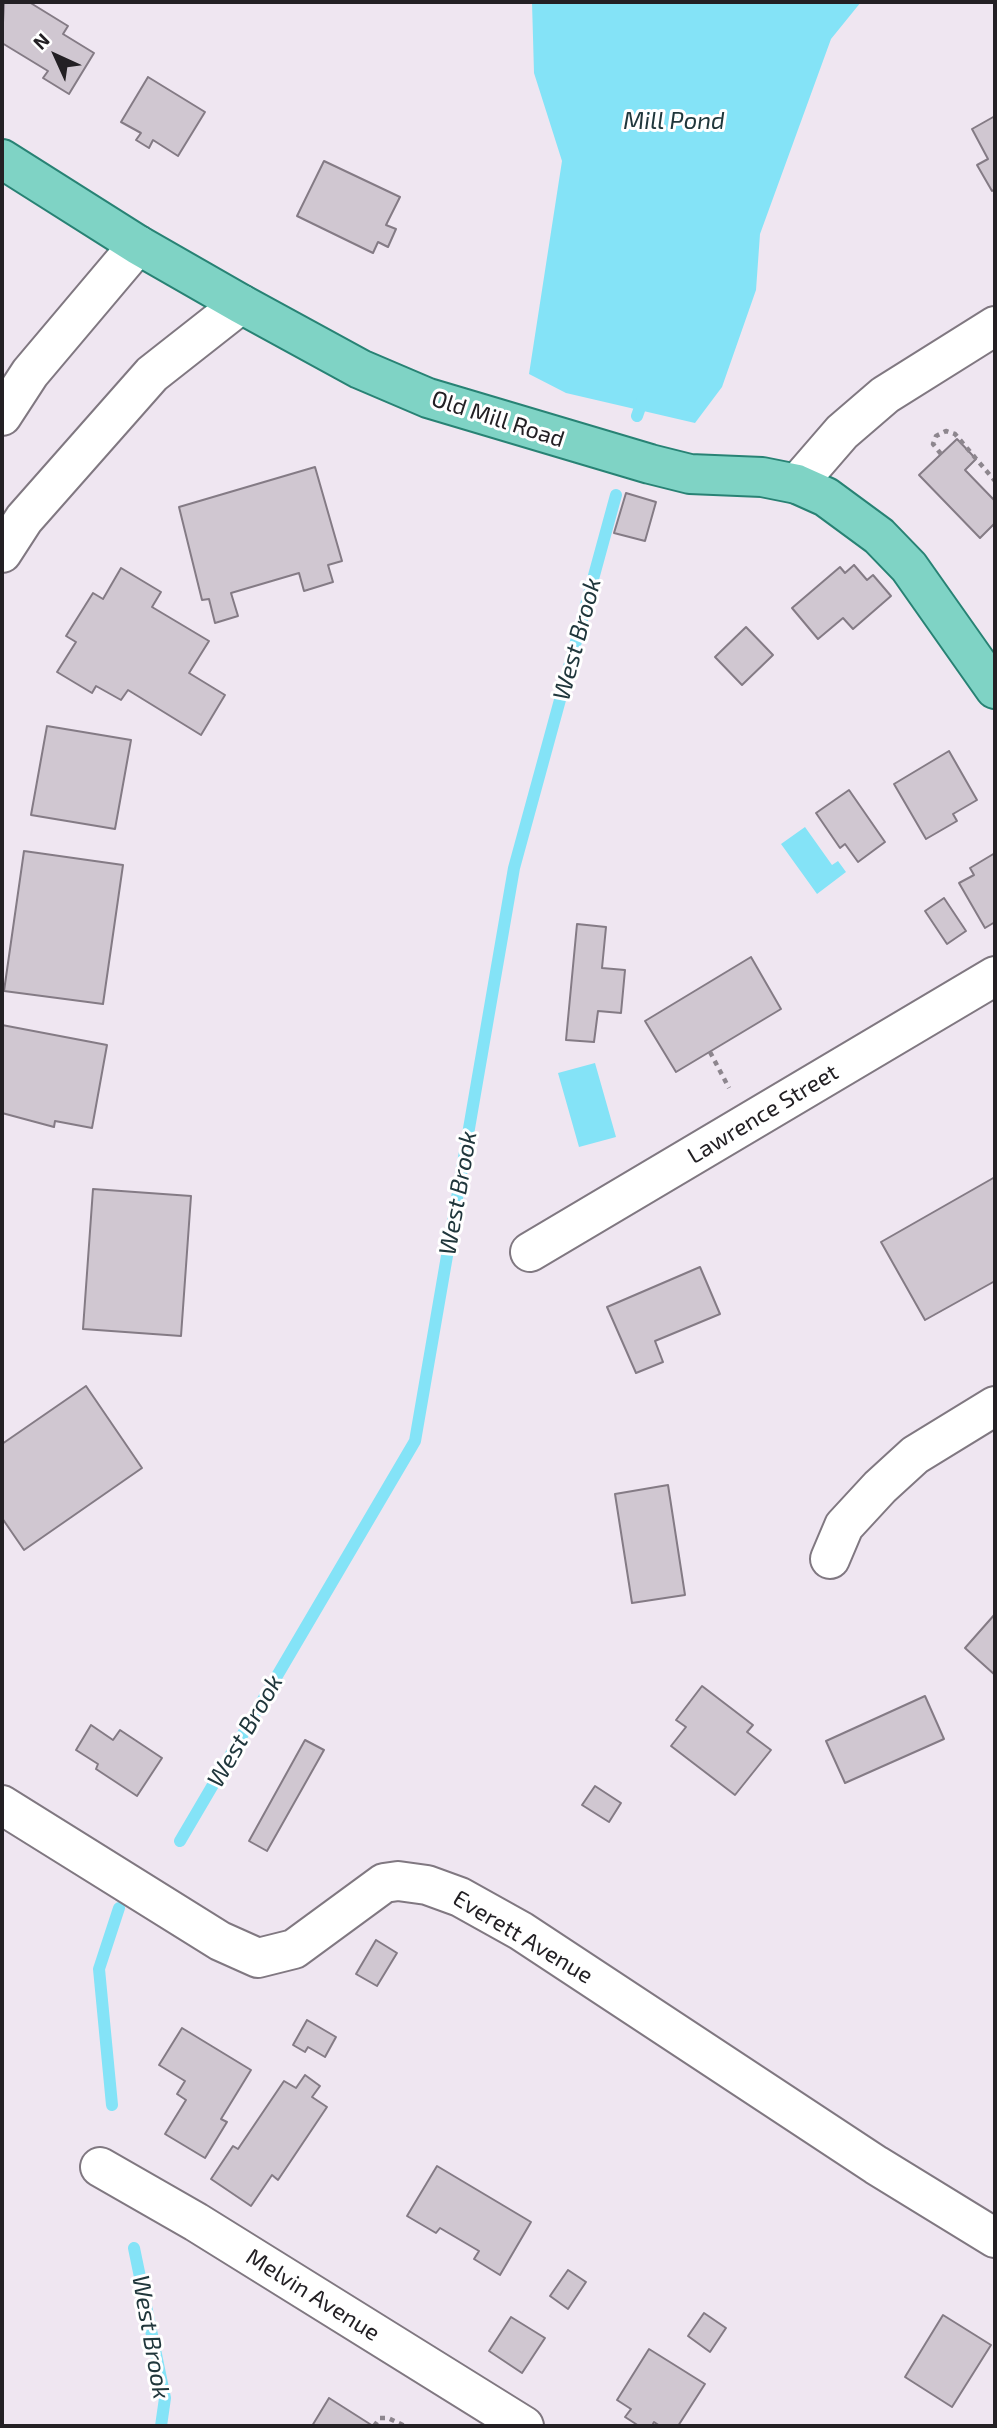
<!DOCTYPE html>
<style>
body{margin:0}
#map{position:relative;width:997px;height:2428px;overflow:hidden;background:#efe6f1;font-family:"Exo 2",sans-serif}
canvas{display:block}
.frame{position:absolute;inset:0;border:4px solid #232024;pointer-events:none}
.north{position:absolute;left:21px;top:21px;width:70px;height:70px;-webkit-text-stroke:5px #fff;paint-order:stroke;rotate:315deg;font-size:19px;font-weight:700;line-height:28px;text-align:center;color:#232024}
.north::after{content:'';display:block;margin:auto;width:24px;height:32px;background:#232024;clip-path:polygon(50% 0,100% 100%,50% 72%,0 100%)}
</style>
<div id="map">
<canvas width="997" height="2428"></canvas>
<div class="frame"></div>
<div class="north">N</div>
</div>
<script>
const ctx = document.querySelector('canvas').getContext('2d');
ctx.lineJoin = 'round';
function fill(path, color) {
  ctx.fillStyle = color;
  ctx.fill(path, 'evenodd');
}
function poly(rows) {
  const path = new Path2D();
  for (const r of rows) {
    path.moveTo(r[0], r[1]);
    for (let i = 2; i < r.length; i += 2) path.lineTo(r[i], r[i + 1]);
  }
  return path;
}
function trace(path, color, width, dash) {
  ctx.strokeStyle = color;
  ctx.lineWidth = width;
  ctx.lineCap = dash ? 'butt' : 'round';
  ctx.setLineDash(dash || []);
  ctx.stroke(path);
}
function write(font, color, halo, rows, align = 'center') {
  ctx.font = font + ' "Exo 2",sans-serif';
  ctx.lineWidth = 6;
  ctx.setLineDash([]);
  ctx.textBaseline = 'middle';
  ctx.strokeStyle = halo;
  ctx.fillStyle = color;
  for (const [text, x, y, turn = 0] of rows) {
    ctx.save();
    ctx.translate(x, y);
    ctx.rotate((+turn || 0) * Math.PI / 180);
    ctx.textAlign = isNaN(turn) ? turn : align;
    if (halo) ctx.strokeText(text, 0, 0);
    ctx.fillText(text, 0, 0);
    ctx.restore();
  }
}
fill(poly([
 [532,2,861,2,831,39,760,234,756,290,722,387,695,423,566,393,529,374,562,161,534,73],
 [805,827,832,865,838,861,846,872,817,894,781,844],
 [595,1063,616,1137,579,1147,558,1073]
]), '#84e3f7');
trace(poly([
 [637,416,644,396],
 [180,1841,415,1441,514,868,616,495],
 [112,2105,99,1969,119,1908],
 [134,2248,165,2398,161,2426]
]), '#84e3f7', 12);
const building = poly([
 [4,2,29,2,68,26,63,34,94,53,69,94,43,78,48,71,2,43,4,2],
 [148,77,205,112,178,156,153,140,149,148,136,140,141,133,121,122,148,77],
 [995,116,995,189,992,191,977,165,988,159,972,129,995,116],
 [324,161,400,197,386,225,396,229,388,247,378,242,373,253,297,216,324,161],
 [957,439,976,459,965,470,995,501,995,523,980,538,919,475,957,439],
 [315,467,342,561,328,565,333,582,304,591,299,573,231,593,238,616,215,623,209,599,202,600,179,507,315,467],
 [626,493,656,502,645,541,614,533,626,493],
 [854,565,867,580,873,575,891,596,853,629,843,618,818,639,792,608,840,567,845,573,854,565],
 [121,568,161,592,152,607,209,641,189,673,225,695,201,735,128,690,121,700,96,686,92,693,57,672,76,642,66,636,93,593,103,599,121,568],
 [746,627,773,655,742,685,715,657,746,627],
 [47,726,131,740,115,829,31,815,47,726],
 [949,751,977,800,953,814,957,821,926,839,894,784,949,751],
 [849,790,885,842,858,862,845,844,840,848,816,813,849,790],
 [24,851,123,865,103,1004,4,991,24,851],
 [995,853,995,922,985,928,959,883,974,875,970,868,995,853],
 [944,898,966,931,947,944,925,911,944,898],
 [577,924,606,927,602,968,625,970,621,1013,598,1011,594,1042,566,1040,577,924],
 [751,957,781,1009,676,1072,645,1021,751,957],
 [2,1025,107,1045,92,1128,55,1121,54,1127,2,1113,2,1025],
 [995,1177,995,1281,925,1320,881,1242,995,1177],
 [93,1189,191,1196,181,1336,83,1329,93,1189],
 [700,1267,720,1314,655,1341,663,1362,636,1373,607,1307,700,1267],
 [86,1386,142,1468,24,1550,2,1518,2,1444,86,1386],
 [668,1485,685,1595,632,1603,615,1494,668,1485],
 [995,1614,995,1675,965,1648,995,1614],
 [702,1686,753,1725,747,1732,771,1750,735,1795,671,1746,686,1727,676,1720,702,1686],
 [925,1696,944,1739,845,1783,826,1741,925,1696],
 [91,1725,113,1740,120,1730,162,1758,137,1796,96,1769,98,1764,76,1750,91,1725],
 [305,1740,324,1750,267,1851,249,1841,305,1740],
 [595,1786,621,1803,609,1822,582,1805,595,1786],
 [376,1940,397,1953,377,1986,356,1974,376,1940],
 [307,2020,336,2037,325,2057,308,2047,305,2052,293,2045,307,2020],
 [182,2028,251,2070,221,2119,227,2122,205,2158,165,2134,186,2100,177,2094,185,2081,159,2065,182,2028],
 [305,2075,320,2086,312,2097,327,2107,278,2180,272,2175,251,2206,211,2179,233,2146,238,2149,284,2081,296,2088,305,2075],
 [437,2166,531,2222,500,2275,474,2259,479,2251,440,2228,436,2233,407,2216,437,2166],
 [568,2270,586,2282,568,2309,550,2296,568,2270],
 [704,2313,726,2328,710,2352,688,2336,704,2313],
 [943,2315,991,2345,952,2407,905,2377,943,2315],
 [511,2317,545,2338,522,2373,489,2351,511,2317],
 [649,2349,705,2384,678,2426,660,2426,654,2422,652,2426,639,2426,625,2417,631,2409,617,2400,649,2349],
 [329,2398,373,2426,312,2426,329,2398]
]);
fill(building, '#d0c7d1');
trace(building, '#847b85', 2);
const minor = poly([
 [2,416,30,373,138,245],
 [797,484,842,432,885,395,995,326],
 [2,553,24,519,152,374,241,304],
 [530,1252,995,976],
 [830,1559,844,1526,880,1487,915,1455,995,1406],
 [2,1805,220,1941,258,1958,294,1949,384,1883,398,1881,427,1885,460,1897,521,1931,876,2165,995,2238],
 [100,2167,196,2222,524,2426]
]);
const major = poly([
 [2,159,138,245,241,304,360,369,428,398,650,464,690,474,762,477,797,484,826,497,879,536,909,567,995,689]
]);
trace(minor, '#807881', 42);
trace(major, '#288274', 42);
trace(poly([
 [941,454,933,444,936,436,946,431,955,434,995,481],
 [710,1052,729,1088],
 [374,2426,380,2418,388,2418,405,2426]
]), '#8d868e', 4.5, [5, 5]);
trace(minor, '#fff', 38);
trace(major, '#7fd3c5', 38);
write('23px', '#232024', '#fff', [
 ["Old Mill Road",498,419,18],
 ["Lawrence Street",763,1114,-31],
 ["Everett Avenue",523,1937,31],
 ["Melvin Avenue",313,2295,32]
]);
write('italic 24px', '#20373c', '#fff', [
 ["Mill Pond",674,121],
 ["West Brook",577,639,-75],
 ["West Brook",458,1193,-80],
 ["West Brook",245,1731,-60],
 ["West Brook",151,2337,80]
]);
</script>
